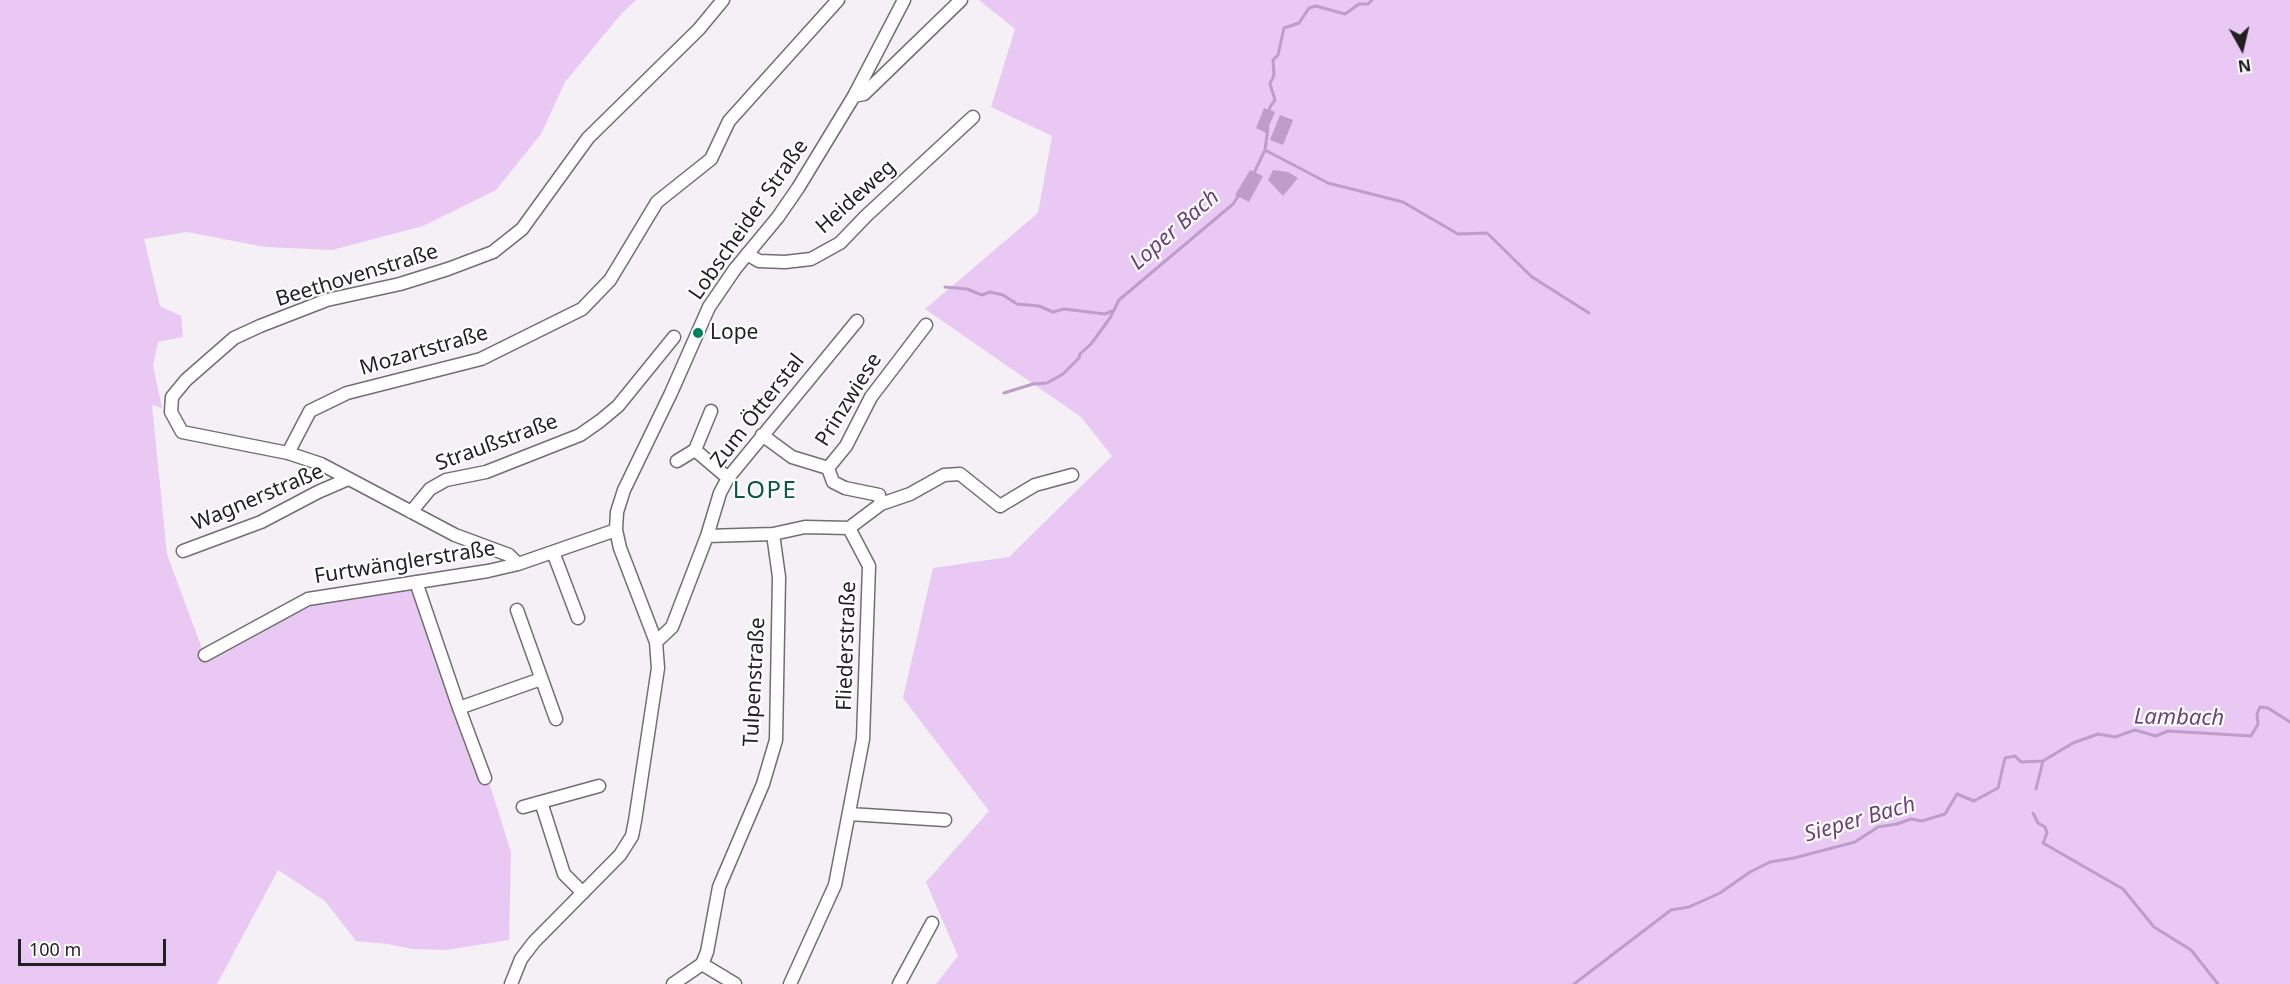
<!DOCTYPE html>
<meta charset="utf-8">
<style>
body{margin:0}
#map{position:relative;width:2290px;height:984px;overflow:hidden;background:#f4f0f6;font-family:"Noto Sans",sans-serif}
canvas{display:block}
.north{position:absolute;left:2212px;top:18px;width:60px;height:60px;-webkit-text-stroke:4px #fff;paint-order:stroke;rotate:172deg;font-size:16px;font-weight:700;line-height:24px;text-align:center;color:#201f21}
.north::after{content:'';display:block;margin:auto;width:21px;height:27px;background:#201f21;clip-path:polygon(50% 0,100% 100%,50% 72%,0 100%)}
.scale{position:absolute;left:18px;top:939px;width:148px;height:27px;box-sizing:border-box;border:3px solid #201f21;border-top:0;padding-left:8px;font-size:18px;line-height:21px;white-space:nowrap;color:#201f21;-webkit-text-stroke:4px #fff;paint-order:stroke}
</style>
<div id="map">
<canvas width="2290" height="984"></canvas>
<div class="north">N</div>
<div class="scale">100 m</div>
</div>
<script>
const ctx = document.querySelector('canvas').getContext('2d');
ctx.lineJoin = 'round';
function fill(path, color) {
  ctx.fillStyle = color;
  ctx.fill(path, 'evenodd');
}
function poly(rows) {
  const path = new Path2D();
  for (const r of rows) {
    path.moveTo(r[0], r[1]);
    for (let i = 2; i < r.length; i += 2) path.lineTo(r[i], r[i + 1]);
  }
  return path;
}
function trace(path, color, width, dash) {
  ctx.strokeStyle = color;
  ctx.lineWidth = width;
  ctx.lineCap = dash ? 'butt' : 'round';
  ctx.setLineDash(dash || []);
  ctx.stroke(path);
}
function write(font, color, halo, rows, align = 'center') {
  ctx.font = font + ' "Noto Sans",sans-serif';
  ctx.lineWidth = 4.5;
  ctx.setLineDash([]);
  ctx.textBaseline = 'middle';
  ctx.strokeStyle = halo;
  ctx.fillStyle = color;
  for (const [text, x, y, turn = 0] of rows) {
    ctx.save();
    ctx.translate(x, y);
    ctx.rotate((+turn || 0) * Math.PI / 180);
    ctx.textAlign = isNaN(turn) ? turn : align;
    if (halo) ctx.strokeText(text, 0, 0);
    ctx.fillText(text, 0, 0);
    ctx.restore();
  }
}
fill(poly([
 [0,0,636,0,622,13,565,82,541,134,496,190,423,226,332,250,265,247,187,232,144,239,160,306,181,316,183,337,158,342,153,366,162,408,152,405,167,554,205,657,309,601,411,588,456,709,488,779,511,852,509,940,446,950,412,949,388,944,356,941,325,901,278,870,217,984,0,984],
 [979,0,2290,0,2290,984,936,984,958,956,926,882,989,811,903,698,933,568,1009,557,1112,456,1081,417,925,309,1038,213,1052,136,991,107,1015,29]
]), '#e9c8f4');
fill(poly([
 [1264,108,1275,112,1266,133,1256,128],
 [1280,115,1293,120,1283,145,1270,140],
 [1250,170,1263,176,1249,202,1235,195],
 [1273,170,1288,172,1298,178,1283,196,1268,180]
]), '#bf9dca');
trace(poly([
 [1269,112,1270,107,1275,100,1270,84,1274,75,1273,60,1278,55,1284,28,1299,23,1309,8,1316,6,1345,14,1359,4,1368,4,1372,0],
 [1265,150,1328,183,1403,202,1458,234,1487,233,1532,277,1589,313],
 [1253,175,1265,150,1268,128],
 [945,287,967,289,982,295,990,292,1003,295,1017,304,1039,306,1053,312,1064,309,1105,314,1112,311],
 [1004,393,1033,384,1047,383,1063,374,1079,358,1080,354,1091,344,1110,318,1119,300,1233,204,1239,195],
 [2036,789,2043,761,2073,743,2098,734,2115,737,2135,730,2156,736,2168,731,2251,736,2258,724,2257,714,2260,707,2268,708,2290,722],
 [2033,813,2038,823,2045,827,2047,833,2043,843,2123,889,2154,927,2191,950,2218,984],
 [1574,984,1671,910,1689,907,1720,893,1750,872,1770,862,1794,858,1855,842,1878,827,1897,824,1911,819,1922,821,1945,814,1957,794,1974,801,1998,788,2005,758,2015,756,2021,762,2043,761]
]), '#bf9dca', 3);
const minor = poly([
 [854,96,864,94,961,0],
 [747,254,759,261,785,262,811,259,840,243,866,216,973,117],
 [762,435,792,457,828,468,833,482,845,488,879,495,881,504],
 [695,450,711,411],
 [288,453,310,411,347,393,481,359,582,309,610,280,657,202,711,159,729,121,838,0],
 [677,461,695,450,728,478],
 [828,468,846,446,871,397,926,325],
 [411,512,430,489,446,480,486,472,580,435,600,421,618,406,674,337],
 [849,528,881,504,910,494,944,475,960,474,1000,506,1035,485,1072,475],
 [616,530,518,564,509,555,455,535,321,464,288,453,182,432,171,412,172,397,186,380,234,338,260,326,327,300,400,284,448,269,493,252,522,229,588,138,699,29,723,0],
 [707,536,720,493,728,478,857,321],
 [183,551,261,522,318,492,348,479],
 [553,552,578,618],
 [416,582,459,708,485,778],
 [517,610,556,719],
 [656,642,672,627,707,536,773,534,805,527,849,528,869,566,863,739,835,885,790,984],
 [205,655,308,599,488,571,518,564],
 [459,708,541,679],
 [541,802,599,786],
 [523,807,541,802,564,874,583,893],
 [849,814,945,820],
 [702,964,707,952,719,887,763,784,776,740,779,577,773,534],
 [702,964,735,984],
 [511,984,521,959,534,942,620,855,632,836,635,821,658,668,656,642,620,548,616,530,617,512,624,490,671,393,709,307,735,269,778,217,798,188,854,96,904,0],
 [673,984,702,964],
 [899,984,932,923]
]);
trace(minor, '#716e72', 15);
trace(minor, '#fff', 12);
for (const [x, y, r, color] of [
 [698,333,6,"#008061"]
]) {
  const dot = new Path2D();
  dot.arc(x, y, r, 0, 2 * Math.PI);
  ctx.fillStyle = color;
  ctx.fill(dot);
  trace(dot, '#fff', 2);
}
write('21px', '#201f21', '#fff', [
 ["Heideweg",856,197,-42],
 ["Lobscheider Straße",749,220,-55],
 ["Beethovenstraße",357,276,-17],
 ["Mozartstraße",424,351,-16],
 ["Prinzwiese",849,400,-58],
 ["Zum Ötterstal",758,411,-52],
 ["Straußstraße",497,443,-20],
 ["Wagnerstraße",258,498,-23],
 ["Furtwänglerstraße",405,563,-9],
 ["Fliederstraße",847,646,-88],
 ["Tulpenstraße",755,682,-87]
]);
write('21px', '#201f21', '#fff', [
 ["Lope",710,333]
], 'left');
write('italic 22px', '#6e427c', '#fff', [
 ["Loper Bach",1175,230,-41],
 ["Lambach",2179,718,1],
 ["Sieper Bach",1860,820,-16]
]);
ctx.letterSpacing = '1.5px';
write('24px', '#085842', '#fff', [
 ["LOPE",765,491]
]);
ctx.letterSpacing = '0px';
</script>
